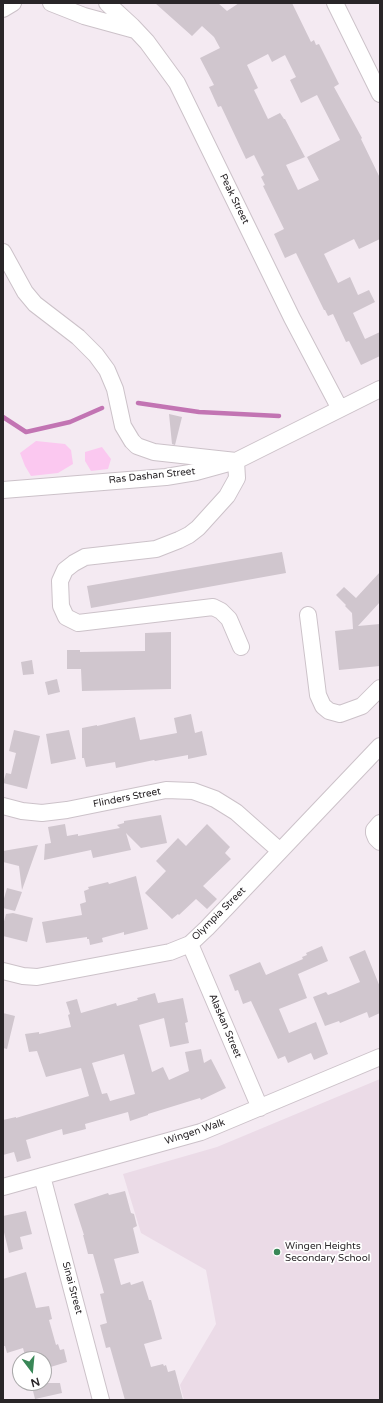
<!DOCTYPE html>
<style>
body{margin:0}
#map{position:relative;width:383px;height:1403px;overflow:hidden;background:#f4eaf2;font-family:"Varela Round",sans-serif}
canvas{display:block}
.frame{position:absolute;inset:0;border:4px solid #292528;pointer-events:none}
.north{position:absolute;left:12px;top:1351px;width:40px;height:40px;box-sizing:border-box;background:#fff;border:1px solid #a9a8a9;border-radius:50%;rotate:164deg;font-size:11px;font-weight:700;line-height:16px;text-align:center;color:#292528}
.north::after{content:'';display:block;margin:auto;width:14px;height:18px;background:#398757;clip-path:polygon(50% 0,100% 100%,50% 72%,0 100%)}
</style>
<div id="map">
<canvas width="383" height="1403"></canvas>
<div class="frame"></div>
<div class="north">N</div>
</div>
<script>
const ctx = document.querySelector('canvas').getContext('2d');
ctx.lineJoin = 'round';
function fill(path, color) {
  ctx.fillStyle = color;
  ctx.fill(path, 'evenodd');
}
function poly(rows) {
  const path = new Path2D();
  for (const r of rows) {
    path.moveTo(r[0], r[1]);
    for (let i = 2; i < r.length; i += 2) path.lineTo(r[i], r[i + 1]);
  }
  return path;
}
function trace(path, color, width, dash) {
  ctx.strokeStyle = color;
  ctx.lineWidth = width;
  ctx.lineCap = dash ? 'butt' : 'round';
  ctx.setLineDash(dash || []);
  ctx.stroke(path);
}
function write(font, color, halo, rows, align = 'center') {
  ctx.font = font + ' "Varela Round",sans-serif';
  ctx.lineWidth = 3.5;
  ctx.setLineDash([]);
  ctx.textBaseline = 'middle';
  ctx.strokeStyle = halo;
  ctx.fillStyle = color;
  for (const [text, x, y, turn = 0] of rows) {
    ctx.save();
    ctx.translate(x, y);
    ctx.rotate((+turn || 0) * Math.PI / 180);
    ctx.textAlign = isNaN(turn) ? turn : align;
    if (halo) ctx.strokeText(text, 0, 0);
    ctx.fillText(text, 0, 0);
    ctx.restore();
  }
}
fill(poly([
 [380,1079,380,1400,184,1400,180,1385,216,1324,206,1270,141,1233,123,1174,217,1147]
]), '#ebdbe7');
fill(poly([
 [36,441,65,444,71,450,73,464,58,473,31,476,25,466,20,453],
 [102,447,111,459,108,469,91,471,85,461,85,452]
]), '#fbc8f0');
trace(poly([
 [138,403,199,412,279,416],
 [3,417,26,432,70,422,102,408]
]), '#c274b3', 4.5);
fill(poly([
 [155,3,218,3,227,11,239,3,292,3,311,42,314,40,316,45,319,44,339,84,334,87,362,138,361,139,380,178,380,239,359,249,354,239,324,254,338,283,350,277,358,295,369,290,375,302,353,313,365,339,380,332,380,356,361,365,349,341,346,342,333,314,328,316,325,310,324,310,296,253,285,258,274,234,284,229,263,186,265,185,261,177,264,175,254,155,246,159,221,106,218,107,209,87,214,85,200,58,220,48,214,37,202,26,192,36],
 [268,54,272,62,285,55,296,77,290,80,301,103,317,95,340,140,307,157,319,180,298,190,286,165,305,157,285,119,284,119,280,113,268,119,254,90,258,88,247,65],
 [169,414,182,417,175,445,172,444],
 [282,552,286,573,91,608,87,586],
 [380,572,380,602,358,626,380,624,380,652,379,652,380,666,339,670,335,631,353,629,352,613,345,606,346,605,336,595,344,587,356,598],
 [171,632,171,689,82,691,81,669,67,669,67,650,80,650,80,652,145,651,145,633],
 [32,660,34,674,23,675,21,662],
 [57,679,60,692,48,695,45,682],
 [191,714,195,733,202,731,207,755,188,759,188,755,155,761,154,760,116,768,115,762,86,767,84,758,82,758,82,728,97,725,97,726,135,717,140,740,177,733,174,718],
 [14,730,40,736,27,789,3,783,6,773,11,774,16,753,9,751],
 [69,730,76,759,51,764,46,734],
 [161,815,167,843,141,848,126,833,131,850,93,858,91,850,44,860,45,844,51,843,48,827,65,824,67,836,78,834,78,836,120,828,117,825,124,823,124,821],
 [207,824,230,847,225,853,231,859,203,886,217,899,207,909,196,899,179,915,178,914,172,919,145,893,166,871,156,861,178,838,186,846],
 [38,845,22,890,19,866,3,862,3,851],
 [136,876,148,929,124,935,124,932,102,938,103,942,90,945,89,939,87,939,87,937,46,943,42,922,82,915,80,904,86,902,84,891,89,889,88,887,108,882,109,884],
 [7,888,22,892,15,911,3,908,3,902],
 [13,913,33,918,27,942,3,936,3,925,6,914],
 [322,946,328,961,298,974,307,998,279,1009,289,1033,316,1022,328,1054,314,1060,311,1053,288,1063,285,1056,278,1059,251,1001,243,1004,238,990,235,991,229,975,260,962,266,975,303,959,302,957,307,955,306,953],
 [365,950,380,987,380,1013,369,1018,367,1012,340,1023,339,1021,325,1026,313,997,326,992,328,995,336,992,360,982,349,957],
 [155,993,158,1003,183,998,188,1022,185,1023,189,1043,170,1047,164,1018,139,1025,152,1072,163,1067,169,1080,189,1071,185,1052,201,1049,204,1063,211,1059,226,1088,201,1100,200,1098,148,1114,148,1115,130,1121,128,1112,85,1124,86,1129,63,1135,62,1129,26,1140,31,1158,17,1162,14,1152,3,1155,3,1120,16,1117,16,1118,89,1096,81,1068,46,1077,37,1051,29,1052,25,1034,39,1032,39,1034,71,1027,68,1015,70,1014,66,1002,77,999,81,1013,116,1003,117,1006,138,1000,137,998],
 [124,1054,135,1094,110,1101,107,1093,102,1094,92,1063],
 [3,1013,15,1016,7,1049,3,1048],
 [125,1191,131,1213,134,1214,137,1226,133,1228,139,1253,114,1259,121,1285,130,1282,131,1285,143,1281,149,1300,151,1300,162,1339,144,1344,151,1367,163,1364,164,1366,166,1365,168,1372,175,1370,183,1400,125,1400,110,1347,106,1348,100,1325,107,1323,100,1294,104,1293,93,1254,88,1254,83,1235,84,1235,74,1204,108,1193,109,1195],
 [26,1211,32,1234,20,1237,23,1249,9,1253,3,1228,3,1216],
 [26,1272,36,1308,49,1306,52,1319,49,1320,56,1345,58,1344,60,1350,64,1349,67,1362,44,1369,44,1359,26,1359,23,1348,7,1353,5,1346,3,1346,3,1279],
 [31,1383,60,1383,62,1393,35,1399]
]), '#d0c6ce');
const minor = poly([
 [51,3,84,16,135,30],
 [107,3,132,26,147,42,177,83,292,318,340,409],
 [335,3,380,94],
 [3,9,13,3],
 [3,252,25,292,35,304,78,337,96,355,107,370,115,389,123,426,132,441,137,446,154,452,236,461,237,478,227,496,198,528,189,535,179,540,156,549,85,557,74,563,65,570,60,581,61,606,66,617,78,623,213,607,221,611,229,619,241,647],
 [3,490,166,477,196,472,236,461,380,389],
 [308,615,318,695,323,706,329,711,340,714,362,706,380,688],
 [3,806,22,811,42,813,67,810,166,790,193,791,215,799,236,812,280,851],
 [380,823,374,830,374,833,376,838,380,842],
 [190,944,260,1108],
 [3,971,23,976,37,977,170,952,190,944,207,928,380,746],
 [42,1176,101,1400],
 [3,1187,201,1132,380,1057]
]);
trace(minor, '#ccc2c9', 18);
trace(minor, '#fff', 16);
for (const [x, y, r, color] of [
 [277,1252,4,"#398757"]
]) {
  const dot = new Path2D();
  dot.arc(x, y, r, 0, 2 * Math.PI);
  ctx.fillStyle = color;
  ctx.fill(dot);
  trace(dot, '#fff', 1.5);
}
write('10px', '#292528', '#fff', [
 ["Peak Street",234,199,64],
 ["Ras Dashan Street",152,476,-6],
 ["Flinders Street",127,798,-11],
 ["Olympia Street",219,914,-45],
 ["Alaskan Street",225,1026,67],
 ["Wingen Walk",195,1132,-18],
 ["Sinai Street",72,1288,75]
]);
write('10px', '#292528', '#fff', [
 ["Wingen Heights",285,1246],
 ["Secondary School",285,1258]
], 'left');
</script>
